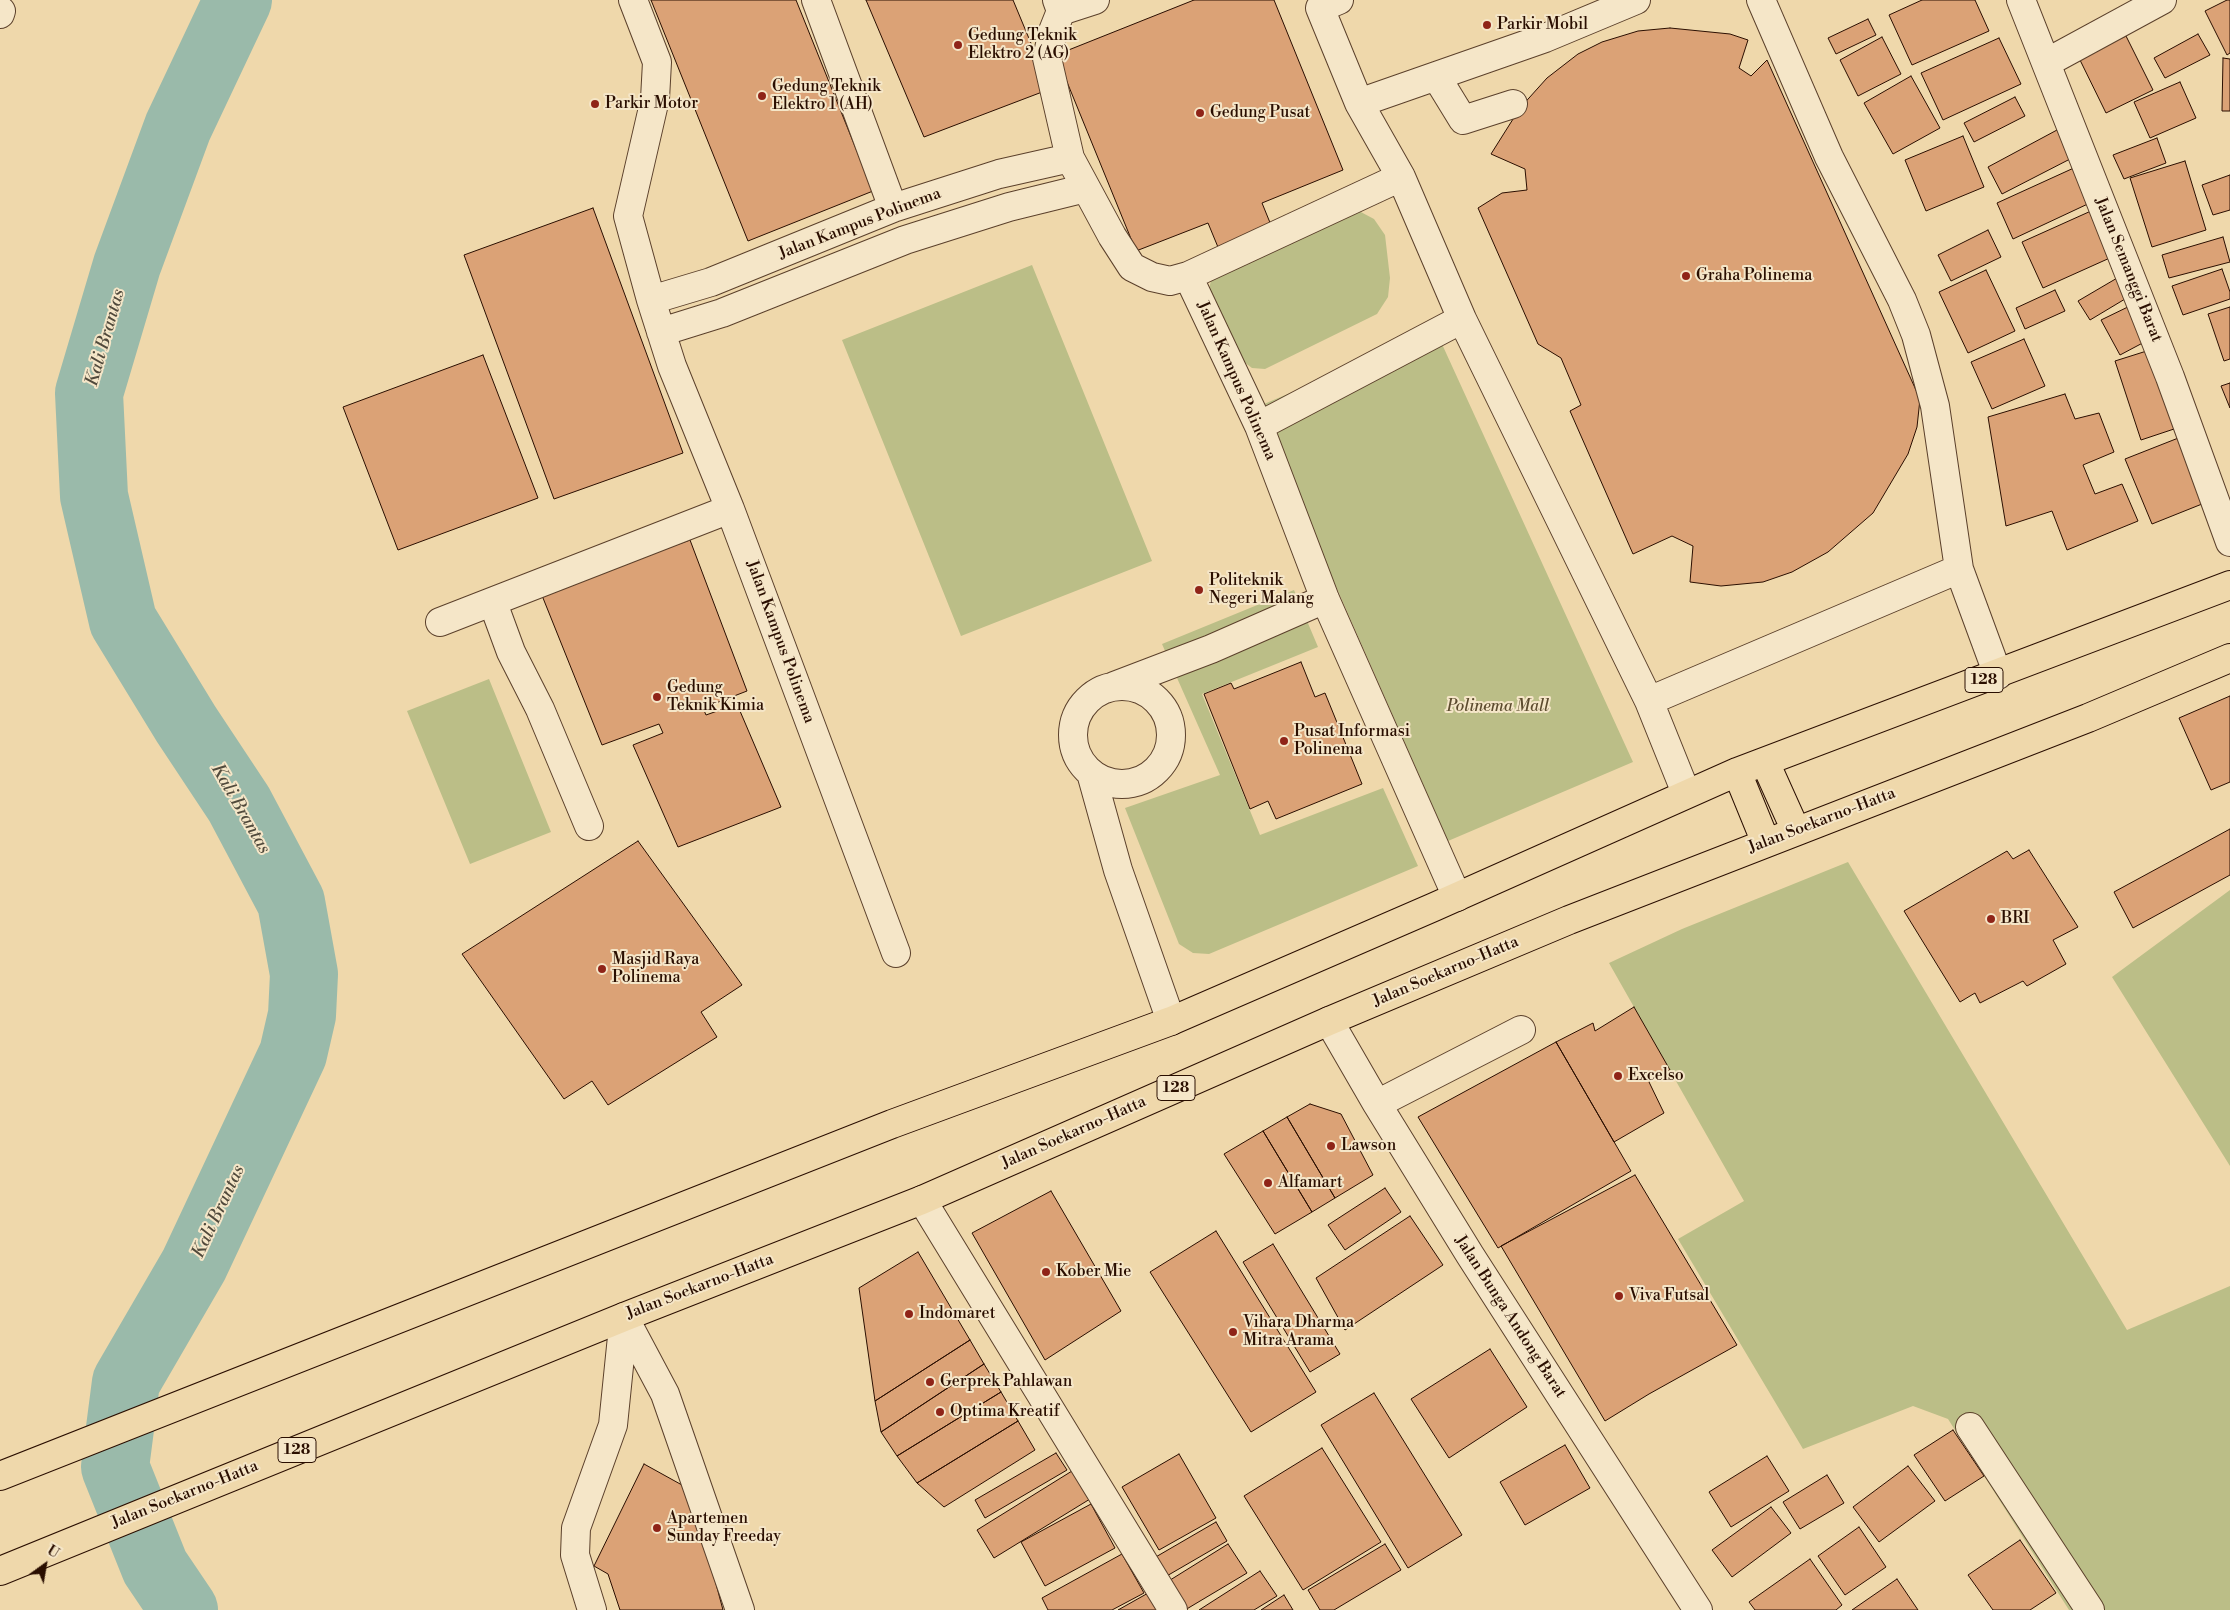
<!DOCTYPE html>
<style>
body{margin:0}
#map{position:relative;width:2230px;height:1610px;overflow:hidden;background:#efd8ab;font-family:"Libre Bodoni",serif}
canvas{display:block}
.north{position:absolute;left:20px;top:1540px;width:50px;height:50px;-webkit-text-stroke:4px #f5e6c8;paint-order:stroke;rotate:32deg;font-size:14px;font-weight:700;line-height:20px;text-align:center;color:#2a0e00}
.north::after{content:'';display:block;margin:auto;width:18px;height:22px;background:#2a0e00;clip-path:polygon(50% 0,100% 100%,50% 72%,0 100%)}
</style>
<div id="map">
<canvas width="2230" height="1610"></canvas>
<div class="north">U</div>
</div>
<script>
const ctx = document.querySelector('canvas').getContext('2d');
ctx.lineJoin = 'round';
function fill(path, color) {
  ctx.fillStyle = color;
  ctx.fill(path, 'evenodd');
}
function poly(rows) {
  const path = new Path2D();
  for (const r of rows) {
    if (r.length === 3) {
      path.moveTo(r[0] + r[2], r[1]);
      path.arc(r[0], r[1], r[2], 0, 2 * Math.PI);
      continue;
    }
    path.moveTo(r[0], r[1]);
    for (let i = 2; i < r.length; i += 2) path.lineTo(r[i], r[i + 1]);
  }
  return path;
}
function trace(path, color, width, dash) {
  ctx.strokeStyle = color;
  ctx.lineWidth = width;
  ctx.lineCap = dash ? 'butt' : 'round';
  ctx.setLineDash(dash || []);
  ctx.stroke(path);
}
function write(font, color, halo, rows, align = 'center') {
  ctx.font = font + ' "Libre Bodoni",serif';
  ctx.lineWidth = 4;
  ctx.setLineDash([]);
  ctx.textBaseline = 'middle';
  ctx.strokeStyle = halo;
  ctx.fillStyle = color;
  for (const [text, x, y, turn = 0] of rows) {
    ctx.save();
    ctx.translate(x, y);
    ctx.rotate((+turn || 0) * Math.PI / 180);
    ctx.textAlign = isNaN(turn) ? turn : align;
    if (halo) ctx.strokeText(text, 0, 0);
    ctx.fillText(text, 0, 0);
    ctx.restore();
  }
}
fill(poly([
 [1357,210,1374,219,1385,235,1390,278,1388,297,1377,314,1265,369,1252,368,1236,356,1209,289,1213,272],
 [1032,265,1152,561,961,636,842,340],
 [1436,331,1633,762,1448,841,1257,407],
 [1294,590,1318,647,1202,694,1260,835,1383,788,1418,866,1209,954,1193,953,1179,944,1125,808,1220,775,1162,644],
 [489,679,551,832,470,864,407,711],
 [1848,862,2127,1330,2230,1286,2230,1610,2069,1610,1948,1419,1913,1406,1803,1449,1678,1239,1744,1201,1609,963,1682,929],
 [2230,890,2230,1166,2112,977]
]), '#bbbe87');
trace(poly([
 [184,1610,155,1567,115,1467,126,1382,194,1265,293,1054,302,1015,304,974,291,902,239,804,186,724,123,621,94,496,89,393,127,265,178,127,238,0]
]), '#9abaaa', 68);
const building = poly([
 [651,0,796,0,873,191,748,241,651,0],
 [866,0,1013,0,1050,89,924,137,866,0],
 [1194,0,1274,0,1343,170,1262,203,1273,230,1220,252,1208,223,1136,251,1056,55,1194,0],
 [1922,0,1975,0,1989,31,1912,65,1889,15,1922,0],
 [2227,0,2230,0,2230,53,2227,55,2205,11,2227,0],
 [1868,19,1876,35,1836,54,1828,38,1868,19],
 [1670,28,1730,34,1748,40,1739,68,1751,76,1767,60,1920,399,1917,427,1908,454,1873,513,1828,552,1792,572,1763,582,1721,586,1690,582,1693,546,1672,536,1633,554,1570,411,1581,405,1561,358,1538,344,1478,208,1502,193,1527,190,1525,169,1491,154,1520,108,1547,78,1578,54,1602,42,1638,31,1670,28],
 [2198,34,2210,55,2165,78,2154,58,2198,34],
 [2126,36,2153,90,2106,113,2079,58,2126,36],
 [1882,37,1901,74,1858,96,1840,60,1882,37],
 [1999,38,2021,84,1943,120,1921,73,1999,38],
 [2223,58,2230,59,2230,111,2222,111,2223,58],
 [1911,76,1940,128,1893,154,1864,103,1911,76],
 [2180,82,2196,118,2150,138,2134,102,2180,82],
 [2015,97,2025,116,1974,142,1964,123,2015,97],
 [2057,130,2072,158,2002,194,1988,167,2057,130],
 [1963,136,1984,187,1926,211,1905,160,1963,136],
 [2157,138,2166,163,2124,179,2113,155,2157,138],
 [2185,161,2206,230,2152,247,2130,178,2185,161],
 [2076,167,2092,202,2013,239,1997,203,2076,167],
 [2230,175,2230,210,2213,215,2202,185,2230,175],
 [593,208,683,453,554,499,464,255,593,208],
 [2091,211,2112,257,2043,288,2022,242,2091,211],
 [1988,230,2001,257,1951,281,1938,255,1988,230],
 [2223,237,2230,262,2169,278,2162,255,2223,237],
 [2222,269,2230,292,2230,299,2183,315,2172,286,2222,269],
 [1986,270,2015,331,1968,353,1939,292,1986,270],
 [2124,274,2135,293,2090,320,2078,301,2124,274],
 [2055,290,2065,311,2025,329,2016,308,2055,290],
 [2134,304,2152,338,2120,355,2101,320,2134,304],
 [2230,307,2230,359,2224,361,2208,314,2230,307],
 [2024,339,2045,386,1992,409,1971,362,2024,339],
 [2153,349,2180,427,2141,440,2115,361,2153,349],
 [483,355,538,498,398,550,343,407,483,355],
 [2230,383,2230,408,2221,386,2230,383],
 [2065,394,2075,419,2099,413,2114,452,2083,465,2095,494,2122,484,2138,521,2067,550,2052,511,2006,526,1988,417,2065,394],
 [2186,435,2212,500,2152,524,2125,459,2186,435],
 [690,540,747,691,703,708,706,715,737,704,781,807,678,847,633,745,663,733,659,724,602,745,541,593,690,540],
 [1301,662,1315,697,1325,693,1362,784,1276,819,1268,801,1250,809,1204,694,1231,683,1234,689,1301,662],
 [2230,696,2230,782,2211,790,2179,718,2230,696],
 [2230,829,2230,875,2133,928,2114,892,2230,829],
 [638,841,742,985,701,1012,717,1037,608,1105,592,1081,564,1099,462,954,638,841],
 [2029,850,2078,927,2053,940,2066,964,2027,986,2023,981,1980,1003,1975,993,1960,1002,1904,911,2007,851,2013,859,2029,850],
 [1634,1007,1670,1070,1649,1082,1664,1113,1614,1142,1556,1042,1593,1023,1595,1031,1634,1007],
 [1556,1042,1631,1171,1498,1248,1418,1117,1556,1042],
 [1310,1104,1341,1114,1373,1175,1335,1198,1287,1117,1310,1104],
 [1287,1117,1335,1198,1312,1212,1263,1131,1287,1117],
 [1263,1131,1312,1212,1275,1234,1224,1154,1263,1131],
 [1635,1175,1737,1345,1649,1394,1605,1421,1501,1246,1635,1175],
 [1385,1188,1401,1212,1345,1250,1328,1225,1385,1188],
 [1051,1191,1121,1311,1045,1360,972,1233,1051,1191],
 [1410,1216,1443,1265,1345,1330,1316,1278,1410,1216],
 [1216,1231,1316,1392,1251,1432,1150,1272,1216,1231],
 [1273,1244,1340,1354,1310,1372,1243,1262,1273,1244],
 [918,1252,970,1340,875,1401,859,1288,918,1252],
 [970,1340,984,1364,881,1432,875,1401,970,1340],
 [1490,1349,1527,1407,1449,1458,1411,1399,1490,1349],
 [984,1364,1001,1392,897,1456,881,1432,984,1364],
 [1001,1392,1018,1421,917,1483,897,1456,1001,1392],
 [1374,1393,1462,1535,1408,1568,1321,1425,1374,1393],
 [1018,1421,1035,1450,944,1507,917,1483,1018,1421],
 [1953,1430,1984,1476,1945,1501,1914,1455,1953,1430],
 [1565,1445,1590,1488,1525,1525,1500,1482,1565,1445],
 [1322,1448,1381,1542,1303,1590,1244,1496,1322,1448],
 [1056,1453,1067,1470,985,1518,975,1500,1056,1453],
 [1179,1454,1216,1518,1159,1550,1122,1487,1179,1454],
 [1767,1456,1789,1491,1731,1527,1709,1492,1767,1456],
 [644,1464,691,1490,723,1610,620,1610,608,1574,594,1566,644,1464],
 [1908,1466,1935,1501,1879,1542,1853,1507,1908,1466],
 [1072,1471,1090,1499,994,1558,977,1530,1072,1471],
 [1827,1475,1844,1503,1800,1529,1783,1502,1827,1475],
 [1091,1504,1115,1548,1045,1586,1021,1542,1091,1504],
 [1771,1507,1791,1533,1732,1577,1712,1550,1771,1507],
 [1216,1522,1227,1541,1165,1577,1154,1558,1216,1522],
 [1859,1527,1886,1567,1845,1595,1818,1556,1859,1527],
 [2020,1540,2056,1593,2030,1610,1993,1610,1968,1575,2020,1540],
 [1228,1544,1247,1573,1185,1610,1167,1582,1228,1544],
 [1385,1544,1401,1570,1334,1610,1320,1610,1308,1590,1385,1544],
 [1122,1554,1144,1593,1112,1610,1048,1610,1042,1598,1122,1554],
 [1810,1559,1842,1605,1836,1610,1755,1610,1749,1602,1810,1559],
 [1260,1571,1277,1596,1254,1610,1199,1610,1260,1571],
 [1897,1579,1918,1610,1852,1610,1897,1579],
 [1150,1592,1160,1610,1118,1610,1150,1592],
 [1284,1595,1293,1610,1261,1610,1284,1595]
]);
fill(building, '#dba276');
trace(building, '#2a0e00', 1);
const minor = poly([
 [633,0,657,62,655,99,628,216,651,300,672,366,730,509,896,953],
 [816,0,893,208],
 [1057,0,1061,11,1095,0],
 [1339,0,1320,8,1359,103,1401,177],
 [1761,0,1829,157,1902,300,1916,335,1935,406,1959,569],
 [2021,0,2170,377,2230,542],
 [1061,11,1053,31,1047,58,1070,158,1112,236,1132,267,1152,277,1170,281,1188,276,1259,426,1325,599,1457,897],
 [0,14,1,11],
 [2046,63,2162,0],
 [1436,76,1463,120,1513,104],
 [1359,103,1545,38,1636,0],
 [1188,276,1401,177,1462,319,1259,426],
 [651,300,711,282,893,208,999,174,1070,158],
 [1462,319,1649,701,1686,793],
 [661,332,722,313,905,240,1009,207,1086,188],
 [493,603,511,652,540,709,589,826],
 [440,622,730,509],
 [1122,735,49],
 [1114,686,1211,649,1325,599],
 [1649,701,1959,569,1998,675],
 [1091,773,1118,870,1171,1021],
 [1329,1021,1377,1104,1470,1255,1698,1610],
 [1377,1104,1521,1030],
 [922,1200,1173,1610],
 [624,1317,665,1394,740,1610],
 [1970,1427,2090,1610],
 [592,1610,575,1555,576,1528,613,1425,624,1317]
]);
const major = poly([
 [1765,762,1796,831],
 [1737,772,1766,843],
 [0,1476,892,1124,1171,1021,1434,907,1737,772,2230,585],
 [0,1571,624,1317,922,1200,1329,1021,1569,920,2088,718,2230,658]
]);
trace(minor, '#5b402b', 30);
trace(major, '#2a0e00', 30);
trace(minor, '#f5e6c8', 28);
trace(major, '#efd8ab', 28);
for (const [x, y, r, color] of [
 [1487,25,5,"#8f2418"],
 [958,45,5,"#8f2418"],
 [762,96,5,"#8f2418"],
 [595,104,5,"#8f2418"],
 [1200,113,5,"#8f2418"],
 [1686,276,5,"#8f2418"],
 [1199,590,5,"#8f2418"],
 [657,697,5,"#8f2418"],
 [1284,741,5,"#8f2418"],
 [1991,919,5,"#8f2418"],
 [602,969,5,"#8f2418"],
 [1618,1076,5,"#8f2418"],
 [1331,1146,5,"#8f2418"],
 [1268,1183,5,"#8f2418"],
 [1046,1272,5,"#8f2418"],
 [1619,1296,5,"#8f2418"],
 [909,1314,5,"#8f2418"],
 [1233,1332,5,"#8f2418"],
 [930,1382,5,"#8f2418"],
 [940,1412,5,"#8f2418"],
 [657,1528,5,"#8f2418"]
]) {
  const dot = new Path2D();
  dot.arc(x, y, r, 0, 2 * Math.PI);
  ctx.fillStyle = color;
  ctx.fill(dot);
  trace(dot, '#f5e6c8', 2);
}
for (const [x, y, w] of [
 [1984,680,38],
 [1176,1088,38],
 [297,1450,38]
]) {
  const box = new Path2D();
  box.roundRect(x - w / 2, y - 12.5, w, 25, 4);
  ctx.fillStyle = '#f5e6c8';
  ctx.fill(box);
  trace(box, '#2a0e00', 1);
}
write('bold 15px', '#2a0e00', null, [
 ["128",1984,680],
 ["128",1176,1088],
 ["128",297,1450]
]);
write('16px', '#2a0e00', '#f5e6c8', [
 ["Parkir Mobil",1497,25],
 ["Gedung Teknik",968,36],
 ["Elektro 2 (AG)",968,54],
 ["Gedung Teknik",772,87],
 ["Elektro 1 (AH)",772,105],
 ["Parkir Motor",605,104],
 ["Gedung Pusat",1210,113],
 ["Graha Polinema",1696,276],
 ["Politeknik",1209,581],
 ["Negeri Malang",1209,599],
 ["Gedung",667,688],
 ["Teknik Kimia",667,706],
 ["Pusat Informasi",1294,732],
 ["Polinema",1294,750],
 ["BRI",2001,919],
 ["Masjid Raya",612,960],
 ["Polinema",612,978],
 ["Excelso",1628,1076],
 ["Lawson",1341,1146],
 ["Alfamart",1278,1183],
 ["Kober Mie",1056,1272],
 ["Viva Futsal",1629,1296],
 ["Indomaret",919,1314],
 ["Vihara Dharma",1243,1323],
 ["Mitra Arama",1243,1341],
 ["Gerprek Pahlawan",940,1382],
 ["Optima Kreatif",950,1412],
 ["Apartemen",667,1519],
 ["Sunday Freeday",667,1537]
], 'left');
write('16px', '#2a0e00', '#f5e6c8', [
 ["Jalan Kampus Polinema",860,224,-21],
 ["Jalan Semanggi Barat",2128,270,68],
 ["Jalan Kampus Polinema",1236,381,66],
 ["Jalan Kampus Polinema",780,642,70],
 ["Jalan Soekarno-Hatta",1822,821,-21],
 ["Jalan Soekarno-Hatta",1446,972,-23],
 ["Jalan Soekarno-Hatta",1074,1133,-24],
 ["Jalan Soekarno-Hatta",700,1287,-21],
 ["Jalan Bunga Andong Barat",1510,1317,57],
 ["Jalan Soekarno-Hatta",185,1495,-22]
]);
write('italic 16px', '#5d4c2f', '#f5e6c8', [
 ["Polinema Mall",1498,707]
]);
write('italic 18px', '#514a3c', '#f5e6c8', [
 ["Kali Brantas",106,338,-74],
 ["Kali Brantas",240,809,60],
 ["Kali Brantas",219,1212,-65]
]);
</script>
